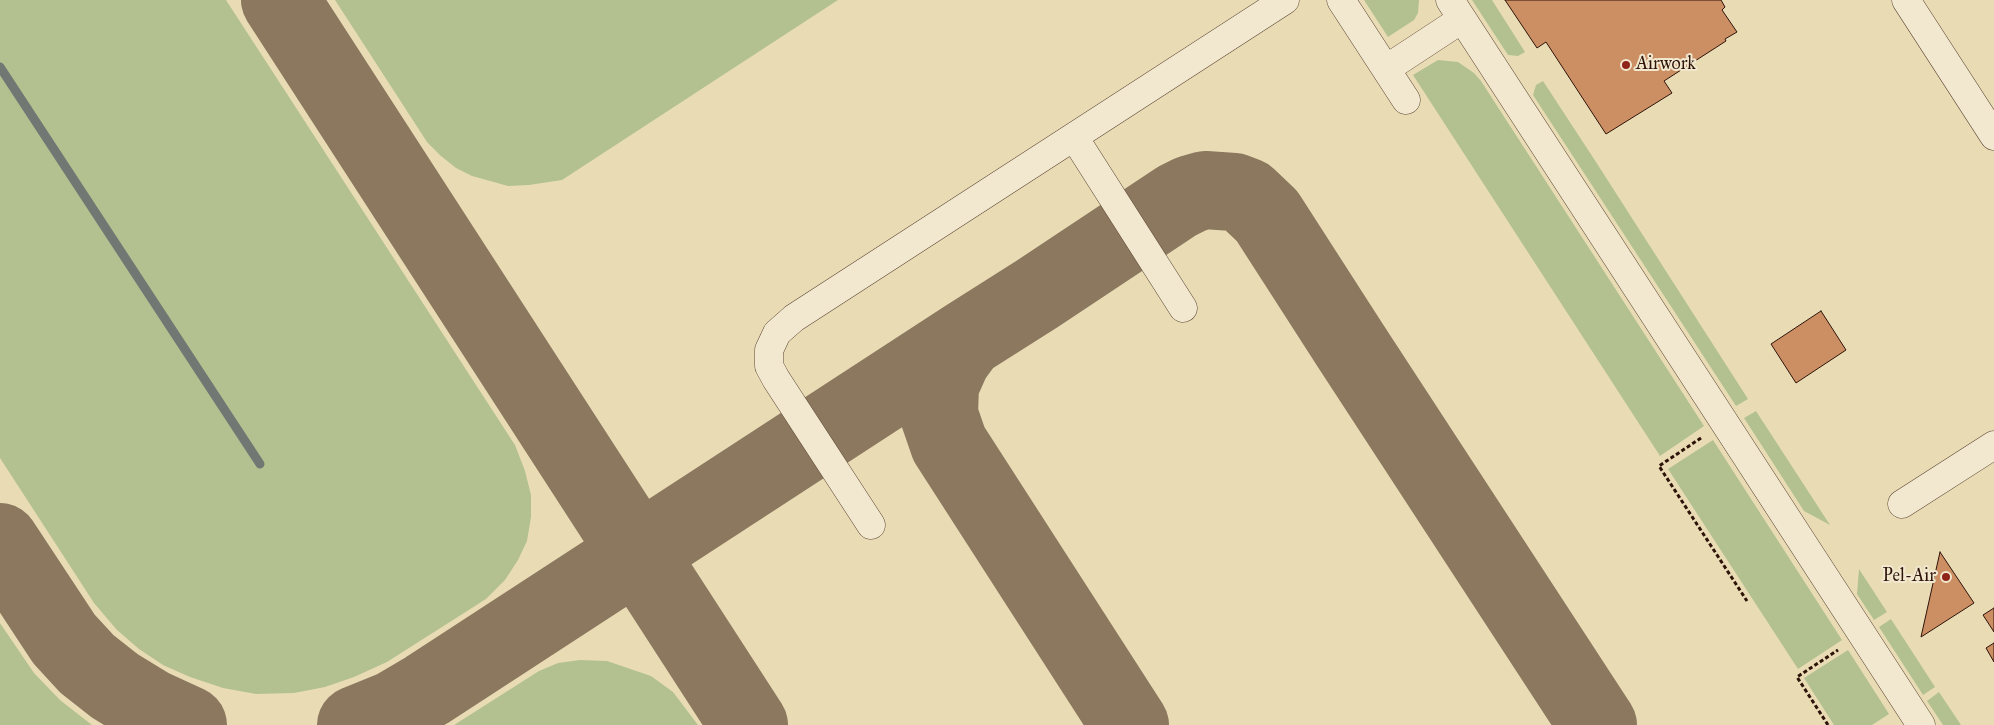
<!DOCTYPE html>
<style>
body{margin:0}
canvas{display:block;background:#e9dcb5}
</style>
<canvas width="1994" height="725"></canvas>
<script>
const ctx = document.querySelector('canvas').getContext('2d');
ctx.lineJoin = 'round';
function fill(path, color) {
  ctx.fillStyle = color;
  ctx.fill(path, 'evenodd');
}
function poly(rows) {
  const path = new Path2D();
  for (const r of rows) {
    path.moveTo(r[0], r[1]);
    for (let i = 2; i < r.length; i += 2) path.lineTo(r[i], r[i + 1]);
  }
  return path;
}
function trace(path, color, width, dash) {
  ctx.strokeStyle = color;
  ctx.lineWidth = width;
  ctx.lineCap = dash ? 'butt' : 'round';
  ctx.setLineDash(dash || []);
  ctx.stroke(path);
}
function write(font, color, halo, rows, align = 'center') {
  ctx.font = font + ' "IM FELL Great Primer",serif';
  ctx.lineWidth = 4;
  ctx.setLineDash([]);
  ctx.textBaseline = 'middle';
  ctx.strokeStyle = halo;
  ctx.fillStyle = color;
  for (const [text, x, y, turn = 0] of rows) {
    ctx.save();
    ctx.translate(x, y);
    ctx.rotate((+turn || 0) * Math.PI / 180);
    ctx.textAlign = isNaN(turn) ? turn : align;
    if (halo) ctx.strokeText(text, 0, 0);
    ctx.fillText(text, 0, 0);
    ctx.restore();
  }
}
fill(poly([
 [0,0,226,0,515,445,525,471,531,495,531,517,527,541,518,560,505,580,486,599,387,662,354,677,325,687,294,693,256,694,223,688,190,677,163,665,139,649,117,630,94,603,0,458],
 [335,0,838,0,562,180,529,185,508,186,472,176,456,168,441,156,427,142],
 [1364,0,1419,0,1418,13,1414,20,1388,37],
 [1472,0,1492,0,1525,52,1518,56,1508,55],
 [1438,60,1458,62,1474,73,1481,81,1704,426,1660,456,1413,75],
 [1543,81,1596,162,1748,399,1736,406,1533,95,1536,85],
 [1756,411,1830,525,1804,511,1744,418],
 [1713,440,1842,640,1798,669,1668,469],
 [1859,569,1887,612,1874,620,1857,594],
 [1891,619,1935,687,1923,695,1879,627],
 [0,623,34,673,60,700,92,725,0,725],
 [1848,650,1889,714,1872,725,1834,725,1804,678],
 [580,660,607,661,651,676,673,692,698,725,454,725,539,671,558,663],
 [1939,692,1961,725,1943,725,1927,701]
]), '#b3c190');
trace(poly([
 [0,67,260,464]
]), '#717773', 9);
trace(poly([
 [280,0,749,725],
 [966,339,952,358,940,385,939,415,949,444,1130,725],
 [0,542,64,639,87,664,115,686,151,708,188,725],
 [356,725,393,710,427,690,966,339,1037,294,1177,201,1191,194,1205,190,1234,192,1247,197,1267,216,1350,345,1598,725]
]), '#8c785f', 78);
const building = poly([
 [1505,0,1721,0,1725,7,1722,10,1737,32,1725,39,1726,41,1664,81,1672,93,1606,134,1546,42,1537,48,1505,0],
 [1821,311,1846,350,1796,383,1771,344,1821,311],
 [1940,552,1974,603,1921,637,1940,552],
 [1994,608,1994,632,1983,615,1994,608],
 [1994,643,1994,662,1986,648,1994,643]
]);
fill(building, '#cc8f63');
trace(building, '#2e1309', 1);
const minor = poly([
 [1341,0,1406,100],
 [1450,0,1921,725],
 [1906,0,1994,136],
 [1386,69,1462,19],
 [1074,137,1183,308],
 [1902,504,1994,445],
 [871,525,776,379,769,366,769,350,777,333,794,318,1285,0]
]);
trace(minor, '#5d4534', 29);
trace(poly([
 [1701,438,1659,466,1747,601],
 [1828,725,1797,677,1838,650]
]), '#2e1309', 3, [4, 2.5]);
trace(minor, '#f1e8cf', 28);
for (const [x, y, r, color] of [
 [1626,65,5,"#8f2418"],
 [1946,577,5,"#8f2418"]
]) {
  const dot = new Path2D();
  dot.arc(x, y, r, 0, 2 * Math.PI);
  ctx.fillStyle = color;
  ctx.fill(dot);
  trace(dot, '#f1e8cf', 2);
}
write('18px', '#2e1309', '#f1e8cf', [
 ["Airwork",1636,65],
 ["Pel-Air",1936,577,"right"]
], 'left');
</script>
